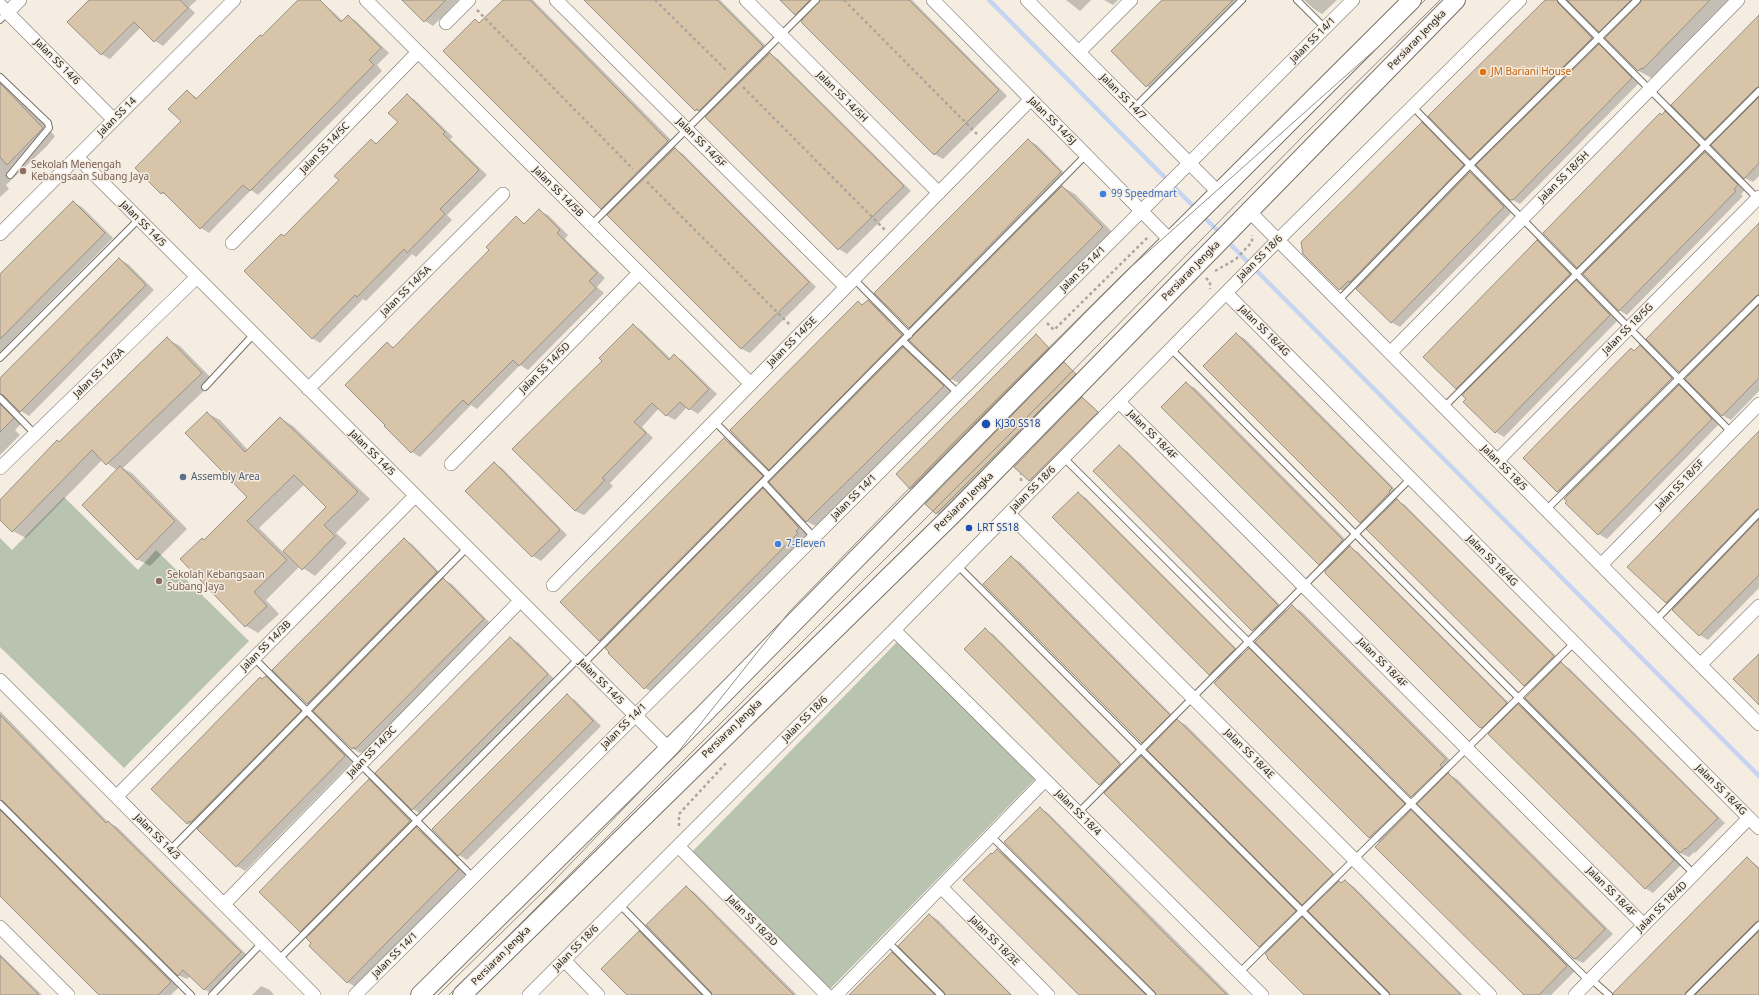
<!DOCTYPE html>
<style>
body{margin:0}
canvas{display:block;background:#f5ede2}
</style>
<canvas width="1759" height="995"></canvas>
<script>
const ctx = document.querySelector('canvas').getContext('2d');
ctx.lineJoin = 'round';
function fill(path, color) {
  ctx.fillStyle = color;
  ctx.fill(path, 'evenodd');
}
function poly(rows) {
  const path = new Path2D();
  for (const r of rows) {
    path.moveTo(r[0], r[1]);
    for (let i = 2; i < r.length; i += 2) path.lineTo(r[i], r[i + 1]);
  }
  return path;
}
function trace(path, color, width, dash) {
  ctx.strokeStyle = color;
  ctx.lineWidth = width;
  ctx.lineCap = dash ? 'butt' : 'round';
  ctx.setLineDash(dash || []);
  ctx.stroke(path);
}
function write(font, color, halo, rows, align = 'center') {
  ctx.font = font + ' "Noto Sans",sans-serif';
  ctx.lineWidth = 3;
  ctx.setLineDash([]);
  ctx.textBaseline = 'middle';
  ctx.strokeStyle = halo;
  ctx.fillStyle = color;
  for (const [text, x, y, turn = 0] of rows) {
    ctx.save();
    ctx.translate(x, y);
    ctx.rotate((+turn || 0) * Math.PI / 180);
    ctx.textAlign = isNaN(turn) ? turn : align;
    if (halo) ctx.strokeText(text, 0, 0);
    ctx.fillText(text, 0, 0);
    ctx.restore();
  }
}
fill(poly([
 [64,497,138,570,156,550,249,641,124,768,0,647,0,538,12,550],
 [897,642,1036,778,830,989,691,853]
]), '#b9c4b0');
fill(poly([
 [90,0,197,0,189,7,195,13,163,46,155,41,141,27,110,59,101,54],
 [299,0,320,0,343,21,348,16,356,21,389,53,377,65,382,71,258,195,251,190,209,233,201,228,170,198,162,193,136,168,182,121,187,91,197,98],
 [403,0,459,0,433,26,425,21],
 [504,0,533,0,676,145,674,148,683,154,816,287,750,353,742,349,609,215,611,213,601,208,475,21,480,23],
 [585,0,720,0,771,51,769,53,778,59,911,191,847,254,839,249,707,117,709,115,705,114,704,115,696,110],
 [782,0,912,0,1007,96,943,159,934,154,805,19,796,14],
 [1066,0,1091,0,1080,11],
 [1104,0,1118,0,1113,5],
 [1164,0,1246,0,1155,91,1147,86],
 [1304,0,1337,0,1322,14,1314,9],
 [1545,0,1733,0,1653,79,1639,71,1606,38,1608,36,1599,31,1574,5,1571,7,1606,47,1604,49,1639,83,1520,204,1511,199,1480,163,1471,158],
 [1759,16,1759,176,1753,182,1745,178,1715,143,1705,138],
 [0,78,55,136,47,146,6,185,9,189,0,197],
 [407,95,415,100,453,137,450,139,487,175,447,215,452,220,416,257,412,254,366,301,363,299,320,343,312,338,285,237,341,180,371,140,378,144,399,122],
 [1665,113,1673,117,1706,151,1704,152,1713,158,1745,190,1741,194,1743,196,1627,315,1619,310,1586,272,1577,267],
 [1422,123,1430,128,1471,170,1469,172,1478,178,1512,212,1400,327,1391,322,1359,287,1356,285,1347,293,1339,289],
 [1028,140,1037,145,1069,178,1061,186,1075,194,1115,235,964,386,951,379,910,340,902,348,916,355,956,393,819,528,806,521,770,481,762,489,776,497,811,536,657,695,645,688,611,651,609,646,600,641,561,602,724,439,733,444,771,482,779,474,769,469,858,303,864,306,868,301,876,306,911,340,918,333,909,327],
 [73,202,82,207,113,238,0,352,0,276],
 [539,211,548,215,568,235,565,239,605,278,597,287,604,293,528,370,520,365,477,409,471,405,420,457,412,452,386,425,387,343,395,348,490,250,516,218,526,224],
 [1759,224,1759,391,1731,420,1722,415,1688,377,1679,371],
 [1537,242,1546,246,1578,279,1576,281,1585,286,1618,320,1504,437,1496,432,1465,393,1456,388],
 [119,259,128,264,154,290,29,416,21,411,8,398,5,400,21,424,15,430,20,435,0,455,0,379],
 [633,325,641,330,671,359,674,356,682,360,717,394,698,414,687,407,675,420,666,415,659,408,642,427,653,438,610,483,613,486,584,515,575,511,513,449,603,361],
 [1236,334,1245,339,1399,493,1396,500,1405,505,1562,662,1560,663,1569,668,1725,823,1695,853,1694,852,1689,857,1680,853,1526,698,1533,691,1524,686,1370,527,1361,522],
 [1036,336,1052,350,915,490,911,488,897,474],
 [167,339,180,346,214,381,123,468,133,474,187,529,150,566,137,559,117,470,102,460,26,538,13,531,0,518,0,501],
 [1640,346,1648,351,1680,384,1678,386,1687,391,1719,424,1607,539,1599,534,1568,501,1567,497,1558,491,1524,458],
 [1064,364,1079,376,940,515,936,513],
 [1187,384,1195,388,1351,545,1349,547,1358,552,1515,709,1519,705,1527,710,1681,865,1653,893,1645,888,1492,732,1480,726,1328,569,1319,564],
 [1083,398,1101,414,1033,483,1030,481,1015,467],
 [207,413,220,420,248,450,280,418,293,426,370,499,336,533,347,543,315,576,300,566,266,600,279,614,258,633,246,626,205,541,248,497],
 [305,484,327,507,283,552,259,528],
 [1759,433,1759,588,1708,640,1700,635,1674,610,1675,608,1666,603],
 [1119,447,1127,451,1287,612,1292,607,1301,611,1454,764,1448,770,1450,772,1448,774,1457,779,1613,934,1583,963,1574,959,1421,802,1412,796,1256,642,1262,636,1253,630,1094,471],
 [494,463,502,468,567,535,541,561,533,556],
 [1078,493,1086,498,1243,655,1249,649,1257,654,1412,809,1410,811,1419,816,1575,971,1551,995,1525,995,1380,843,1370,838,1215,683,1219,679,1210,674],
 [404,539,412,544,444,577,442,579,452,584,492,625,364,753,362,752,360,753,352,748,316,709,307,704,273,670],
 [1011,557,1020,562,1177,720,1186,725,1340,880,1338,882,1342,884,1345,881,1353,886,1463,995,1390,995,1390,991,1312,909,1303,904,1151,747,1142,742],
 [985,630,993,634,1128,770,1141,757,1150,762,1303,916,1301,918,1310,923,1382,995,1305,995,1268,952,1259,946,1109,789,1100,784,965,649],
 [510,638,519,643,555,680,421,814,413,809,377,773],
 [266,677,274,682,308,716,306,718,315,723,353,761,245,871,237,866,199,829,200,827,198,825,195,828,187,823],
 [567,696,575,700,601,726,467,860,459,855],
 [0,711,108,822,117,827,249,957,212,994,204,989,190,976,187,979,178,975,9,805,6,805,4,808,179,987,171,995,101,995,0,894],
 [369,781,377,785,418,826,416,828,425,833,466,874,356,987,347,982,313,943,310,936,300,931],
 [1040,808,1048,813,1230,995,1157,995],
 [998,850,1006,855,1148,995,1080,995,992,855],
 [1747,858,1759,867,1759,995,1613,995],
 [686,887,694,892,797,995,712,995],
 [930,915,938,920,1012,995,945,995],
 [640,932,648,937,704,995,629,995],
 [892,953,900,958,937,995,861,995],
 [0,954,42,995,0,995],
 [261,986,270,990,274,995,252,995]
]), '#0003');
trace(poly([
 [989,0,1197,210],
 [1202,215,1221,234],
 [1226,240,1759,776]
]), '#c5d4f1', 4.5);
const building = poly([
 [89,0,180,0,188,8,154,42,134,22,101,55,67,22,89,0],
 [298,0,320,0,341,22,348,15,381,48,369,60,374,65,250,191,243,185,200,229,163,192,161,194,135,168,181,121,168,109,187,90,196,99,260,35,262,36,298,0],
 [402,0,446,0,424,22,402,0],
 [503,0,530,0,668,141,601,209,443,51,475,19,479,23,503,0],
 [584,0,717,0,763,46,699,111,697,109,695,111,584,0],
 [780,0,810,0,795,15,780,0],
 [820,0,909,0,999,90,934,155,803,24,801,21,820,0],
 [1162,0,1233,0,1146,87,1111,51,1162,0],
 [1545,0,1557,0,1558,3,1592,38,1470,159,1428,116,1545,0],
 [1567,0,1631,0,1599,32,1567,0],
 [1641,0,1710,0,1643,69,1642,68,1638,71,1605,38,1640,3,1641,0],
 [1759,15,1759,87,1756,88,1705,139,1671,105,1759,15],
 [1599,44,1632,78,1513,200,1510,200,1476,165,1599,44],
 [770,53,904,186,838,250,705,117,770,53],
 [0,83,43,128,7,165,0,157,0,83],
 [407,94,445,132,443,134,479,170,440,209,445,214,407,253,404,249,357,297,355,295,312,339,244,271,281,234,284,236,339,180,334,176,371,139,376,144,398,122,388,113,407,94],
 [1759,97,1759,163,1744,179,1711,145,1759,97],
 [1665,111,1699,145,1577,268,1543,233,1660,113,1662,115,1665,111],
 [1422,122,1464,165,1350,282,1348,281,1339,290,1303,254,1301,242,1422,122],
 [1028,139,1061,172,909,328,874,293,1028,139],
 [675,148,809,282,741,349,607,215,675,148],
 [1705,152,1738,185,1734,189,1736,191,1619,311,1583,274,1705,152],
 [1470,172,1504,207,1391,323,1356,289,1470,172],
 [1062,186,1103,227,950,380,909,340,1062,186],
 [73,201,105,233,0,339,0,274,73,201],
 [539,209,560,230,557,233,597,273,589,281,596,288,519,366,513,360,468,405,463,400,411,453,384,426,385,425,345,385,387,342,393,348,489,250,486,247,516,216,524,224,539,209],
 [1759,223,1759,295,1756,296,1679,372,1646,339,1759,223],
 [1537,240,1570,274,1456,389,1423,357,1537,240],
 [119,258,146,285,20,412,3,395,0,394,0,378,119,258],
 [1576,280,1610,315,1495,433,1463,402,1466,399,1462,395,1576,280],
 [868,300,902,335,769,470,730,430,858,301,862,305,868,300],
 [1759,305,1759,378,1722,416,1685,379,1759,305],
 [633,324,669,360,674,354,709,389,689,410,680,402,666,416,652,403,634,422,646,433,602,478,605,480,575,511,512,449,602,361,599,358,633,324],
 [1236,333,1392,488,1389,491,1390,492,1360,523,1203,366,1236,333],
 [1036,334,1049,348,910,489,896,474,1036,334],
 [167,337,202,373,106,465,92,450,12,532,0,520,0,500,57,440,59,442,167,337],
 [1640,345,1672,378,1557,492,1523,458,1631,348,1634,351,1640,345],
 [903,347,944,386,806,522,769,482,903,347],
 [1064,362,1076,374,936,514,925,504,1064,362],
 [1186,382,1343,540,1319,565,1161,407,1186,382],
 [1679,385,1712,419,1598,535,1565,503,1567,501,1564,499,1679,385],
 [1082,397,1098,412,1029,481,1014,467,1082,397],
 [0,404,14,418,0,432,0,404],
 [207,412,245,452,280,417,358,492,324,525,335,536,302,570,283,551,326,507,294,475,247,521,287,560,254,592,267,606,245,627,180,559,202,538,204,540,247,497,185,433,207,412],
 [1759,431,1759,509,1756,510,1666,603,1627,567,1759,431],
 [724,438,763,476,599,641,560,602,724,438],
 [1119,445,1278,605,1252,631,1093,471,1119,445],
 [494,462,560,530,532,557,465,491,494,462],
 [120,466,175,521,137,560,82,505,120,466],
 [763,488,799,528,796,531,798,533,644,689,608,653,609,652,605,648,763,488],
 [1078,492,1235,649,1209,675,1052,517,1078,492],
 [1397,499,1554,656,1524,686,1366,529,1397,499],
 [1759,519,1759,575,1699,636,1672,610,1759,519],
 [404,538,437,572,307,704,272,670,404,538],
 [1350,546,1507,703,1482,728,1479,727,1325,573,1325,571,1350,546],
 [1011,556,1170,715,1142,743,983,584,1011,556],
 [443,578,484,619,355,749,354,747,352,749,313,711,443,578],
 [1292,605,1446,759,1440,765,1442,767,1411,797,1255,642,1292,605],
 [985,628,1120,764,1099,785,964,649,985,628],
 [510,637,548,674,412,810,375,773,510,637],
 [1249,648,1405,804,1369,838,1214,683,1249,648],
 [1759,654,1759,705,1733,679,1759,654],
 [1561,662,1718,818,1686,849,1685,848,1680,853,1525,698,1561,662],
 [266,676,301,711,191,822,189,821,187,824,151,789,260,677,262,679,266,676],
 [567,694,593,721,458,856,432,829,567,694],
 [1518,704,1674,860,1645,889,1488,734,1518,704],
 [0,715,106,823,108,821,241,952,204,990,183,970,178,976,3,801,0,800,0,715],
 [307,717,345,756,236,867,197,829,307,717],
 [1177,719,1333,874,1302,905,1147,750,1177,719],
 [1141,756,1296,911,1259,947,1104,793,1141,756],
 [1448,773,1605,929,1577,958,1574,959,1417,804,1448,773],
 [369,779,410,821,300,932,259,892,369,779],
 [1040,807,1178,947,1227,995,1156,995,1155,992,1004,842,1040,807],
 [0,810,171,982,158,995,99,995,0,896,0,810],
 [1411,810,1567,966,1539,995,1524,995,1375,847,1411,810],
 [416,827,459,869,347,983,309,946,311,943,306,938,416,827],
 [997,849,1146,995,1079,995,963,880,991,853,992,854,997,849],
 [1747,857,1759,869,1759,921,1756,922,1686,992,1685,995,1613,995,1613,993,1747,857],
 [1345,880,1378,913,1461,995,1390,995,1389,992,1308,911,1339,881,1341,883,1345,880],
 [686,886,773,974,794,995,712,995,711,992,646,925,686,886],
 [929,914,993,977,1011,995,945,995,944,992,898,946,929,914],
 [1302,917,1380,995,1304,995,1267,958,1268,957,1265,954,1302,917],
 [639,931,702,995,627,995,601,969,639,931],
 [1759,931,1759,995,1695,995,1759,931],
 [892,952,935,995,849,995,892,952],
 [0,956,39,995,0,995,0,956]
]);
fill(building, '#d8c5a9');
trace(building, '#999287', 1);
const lane = poly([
 [1297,0,1325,28],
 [1561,0,1758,199],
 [0,20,8,12],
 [0,77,48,123,49,128,10,175],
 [1413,107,1731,432],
 [1134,108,1242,0],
 [591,225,816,0],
 [854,279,909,335],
 [1338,301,1470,165,1637,0],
 [903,341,958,393],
 [1171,349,1694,874],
 [0,358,139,219],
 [205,387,254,334],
 [0,398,35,434],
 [1444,407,1759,91],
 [714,421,769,476],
 [1064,458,1589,981],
 [763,482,814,537],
 [1546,510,1759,299],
 [958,566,1386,995],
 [1656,620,1759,513],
 [254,658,473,877],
 [583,664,1086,155],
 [0,804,191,995],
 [1078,813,1410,479],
 [991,836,1152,995],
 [170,850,467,548],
 [620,905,708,995],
 [888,942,941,995],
 [279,959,578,659],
 [1239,973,1574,643],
 [1591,979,1609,995],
 [212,995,262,943],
 [1689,995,1759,925]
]);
const street = poly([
 [366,0,751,384],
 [556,0,846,287],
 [746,0,939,193],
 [933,0,1171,241],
 [1027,0,1219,193],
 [0,5,114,120],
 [8,12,20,0],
 [446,23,469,0],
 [1079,52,1131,0],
 [77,157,668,748],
 [1249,211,1759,724],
 [0,234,234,0],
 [232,243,418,52],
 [1226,293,1759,828],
 [1390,353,1738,0],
 [308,389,503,194],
 [1119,402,1644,925],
 [1497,461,1759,197],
 [451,464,639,273],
 [0,468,197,277],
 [1009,514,1490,995],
 [1601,565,1759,404],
 [553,585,1031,99],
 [894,630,1262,995],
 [1700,665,1759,606],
 [0,680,314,995],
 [117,796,415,496],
 [678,846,827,995],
 [941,887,1048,995],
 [224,904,520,601],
 [0,927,68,995],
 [564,960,598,995],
 [355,995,1353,0],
 [529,995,894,630,1278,240,1520,0],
 [836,995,1045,780],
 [1575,995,1749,818]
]);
const secondary = poly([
 [420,995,704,714,1094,317,1412,0],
 [462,995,954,513,1456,0]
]);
trace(lane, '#787167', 8);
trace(street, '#787167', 14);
trace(secondary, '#787167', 20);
trace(poly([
 [655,0,728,72],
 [844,0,977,134],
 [477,10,633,169],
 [743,87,885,230],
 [647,182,791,326],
 [1215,271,1236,259,1252,242,1252,235],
 [1206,278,1210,282,1210,289],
 [1047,323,1054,330,1148,237],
 [1021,481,1021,474],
 [679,826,679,814,727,762]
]), '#aca59d', 2.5, [3, 3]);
trace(lane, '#fff', 6);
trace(street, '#fff', 13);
trace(secondary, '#fff', 18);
trace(poly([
 [438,995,550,885,679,751,790,611,961,435,1123,274,1377,48,1425,0],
 [449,995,1049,395,1305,134,1440,0]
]), '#938e86', 1);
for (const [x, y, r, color] of [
 [1483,72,4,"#e8710a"],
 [23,171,4,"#8d6e63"],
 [1103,194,4,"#3f7fe0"],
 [986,424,5,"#1a4fb4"],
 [183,477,4,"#5c6f8a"],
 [969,528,4,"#1a4fb4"],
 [778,544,4,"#3f7fe0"],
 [159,581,4,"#8d6e63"]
]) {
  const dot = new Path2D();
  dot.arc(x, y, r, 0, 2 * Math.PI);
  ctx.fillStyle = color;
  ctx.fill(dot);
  trace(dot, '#f5ede2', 1.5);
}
write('10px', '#25221e', '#f5ede2', [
 ["Jalan SS 14/1",1313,40,-45],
 ["Persiaran Jengka",1417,40,-46],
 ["Jalan SS 14/6",57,62,45],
 ["Jalan SS 14/5H",842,97,45],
 ["Jalan SS 14/7",1123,97,45],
 ["Jalan SS 14",117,117,-45],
 ["Jalan SS 14/5J",1052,121,45],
 ["Jalan SS 14/5F",701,143,45],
 ["Jalan SS 14/5C",325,148,-46],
 ["Jalan SS 18/5H",1564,177,-45],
 ["Jalan SS 14/5B",558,192,45],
 ["Jalan SS 14/5",143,224,45],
 ["Jalan SS 18/6",1260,258,-45],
 ["Jalan SS 14/1",1083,269,-45],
 ["Persiaran Jengka",1191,271,-46],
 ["Jalan SS 14/5A",406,291,-45],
 ["Jalan SS 18/5G",1628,329,-45],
 ["Jalan SS 18/4G",1264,331,45],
 ["Jalan SS 14/5E",792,342,-45],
 ["Jalan SS 14/5D",545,368,-45],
 ["Jalan SS 14/3A",99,373,-44],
 ["Jalan SS 18/4F",1152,435,45],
 ["Jalan SS 14/5",372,453,45],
 ["Jalan SS 18/5",1504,468,45],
 ["Jalan SS 18/5F",1680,485,-46],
 ["Jalan SS 18/6",1033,489,-45],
 ["Jalan SS 14/1",854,497,-45],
 ["Persiaran Jengka",964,502,-45],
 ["Jalan SS 18/4G",1492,561,45],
 ["Jalan SS 14/3B",266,646,-45],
 ["Jalan SS 18/4F",1382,663,45],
 ["Jalan SS 14/5",601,682,45],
 ["Jalan SS 18/6",805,719,-45],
 ["Jalan SS 14/1",624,726,-45],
 ["Persiaran Jengka",732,729,-44],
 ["Jalan SS 14/3C",372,752,-46],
 ["Jalan SS 18/4E",1249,754,45],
 ["Jalan SS 18/4G",1721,790,45],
 ["Jalan SS 18/4",1078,813,45],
 ["Jalan SS 14/3",157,837,45],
 ["Jalan SS 18/4F",1611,892,45],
 ["Jalan SS 18/4D",1662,907,-45],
 ["Jalan SS 18/3D",752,921,45],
 ["Jalan SS 18/3E",994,941,45],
 ["Jalan SS 18/6",576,948,-45],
 ["Jalan SS 14/1",395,955,-45],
 ["Persiaran Jengka",501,956,-45]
]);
write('10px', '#c56008', '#f5ede2', [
 ["JM Bariani House",1491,72]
], 'left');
write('10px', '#785e54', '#f5ede2', [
 ["Sekolah Menengah",31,165],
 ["Kebangsaan Subang Jaya",31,177],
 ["Sekolah Kebangsaan",167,575],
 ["Subang Jaya",167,587]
], 'left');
write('10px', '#366cbe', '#f5ede2', [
 ["99 Speedmart",1111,194],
 ["7-Eleven",786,544]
], 'left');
write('10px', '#164399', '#f5ede2', [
 ["KJ30 SS18",995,424],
 ["LRT SS18",977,528]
], 'left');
write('10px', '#4e5e75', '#f5ede2', [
 ["Assembly Area",191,477]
], 'left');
</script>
